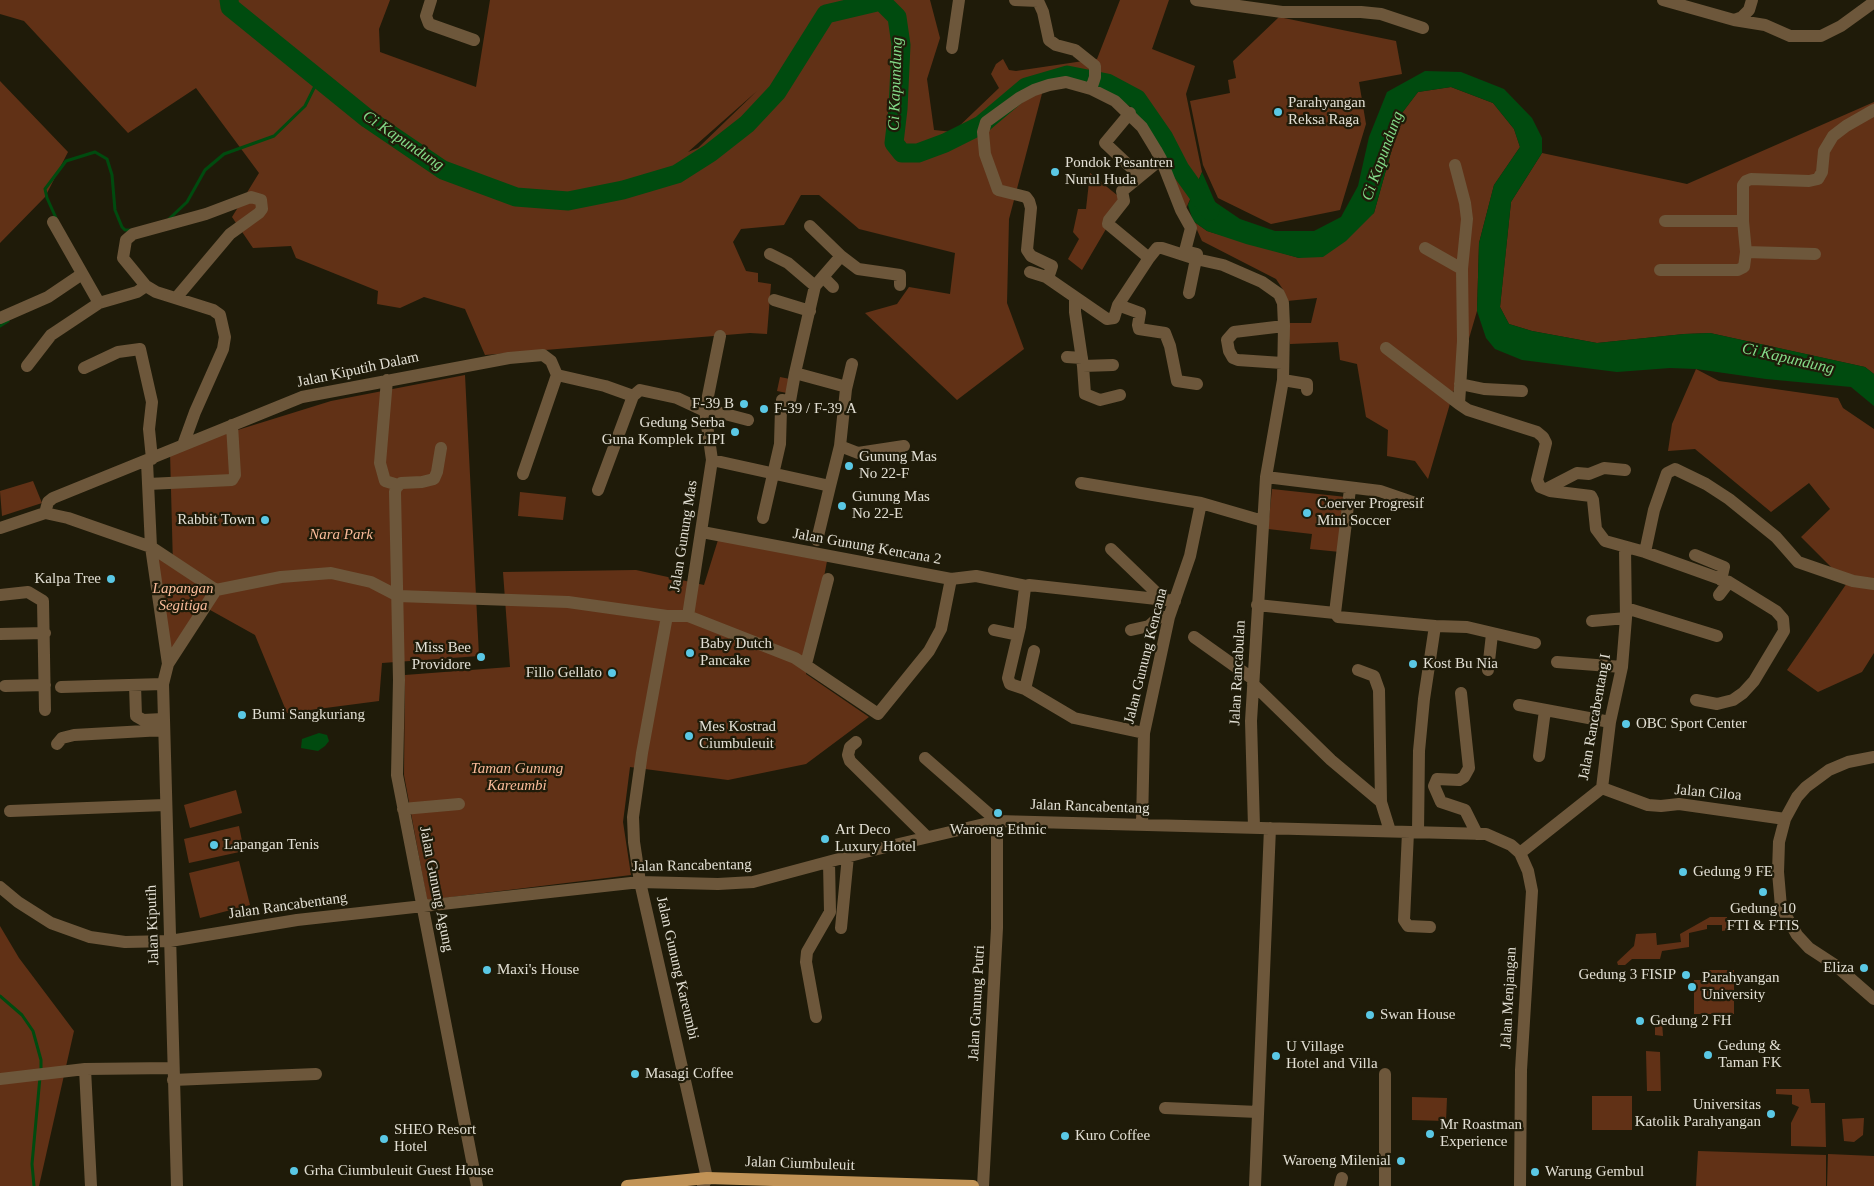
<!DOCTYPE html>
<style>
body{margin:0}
canvas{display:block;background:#1f1b09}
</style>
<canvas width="1874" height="1186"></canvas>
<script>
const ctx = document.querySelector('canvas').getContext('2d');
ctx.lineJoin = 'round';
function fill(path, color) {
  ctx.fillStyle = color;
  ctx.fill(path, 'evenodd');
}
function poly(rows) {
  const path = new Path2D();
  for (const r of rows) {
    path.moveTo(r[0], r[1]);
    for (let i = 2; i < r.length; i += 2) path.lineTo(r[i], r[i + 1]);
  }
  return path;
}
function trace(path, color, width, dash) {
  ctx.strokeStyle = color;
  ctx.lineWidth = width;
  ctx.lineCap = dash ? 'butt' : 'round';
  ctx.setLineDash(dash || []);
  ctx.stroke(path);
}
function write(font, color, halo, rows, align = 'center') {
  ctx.font = font + ' "Times New Roman",serif';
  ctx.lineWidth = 4.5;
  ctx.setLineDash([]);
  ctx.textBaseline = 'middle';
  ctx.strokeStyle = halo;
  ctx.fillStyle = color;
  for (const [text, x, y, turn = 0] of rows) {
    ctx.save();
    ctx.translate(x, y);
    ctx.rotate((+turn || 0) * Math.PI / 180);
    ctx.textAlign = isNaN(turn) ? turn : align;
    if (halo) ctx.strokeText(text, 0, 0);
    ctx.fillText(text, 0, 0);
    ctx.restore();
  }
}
fill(poly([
 [0,0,390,0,379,29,380,52,476,87,490,0,930,0,940,38,927,79,934,130,953,132,999,88,991,74,996,64,1003,59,1009,70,1016,71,1097,59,1120,0,1169,0,1152,49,1195,66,1186,94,1202,172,1184,213,1168,165,1144,116,1116,90,1081,80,1044,86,1009,219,1007,303,1024,349,957,400,865,313,897,304,909,287,950,294,955,253,859,229,819,195,801,195,784,225,741,229,733,242,746,271,758,273,758,282,771,284,767,334,750,333,485,355,465,309,424,297,400,308,377,304,378,291,296,258,291,246,253,248,232,217,259,173,196,88,128,133,24,21,0,14],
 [757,91,698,148,688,152],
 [1279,17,1396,41,1402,74,1359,82,1366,124,1340,210,1271,224,1218,198,1203,165,1190,101,1230,93,1228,80,1236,78,1233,61],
 [0,81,68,152,45,197,0,243],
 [1451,87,1493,103,1514,129,1520,147,1494,185,1479,243,1477,311,1428,479,1415,461,1387,456,1388,430,1366,417,1357,364,1340,360,1338,342,1290,344,1287,323,1311,323,1317,298,1287,301,1284,291,1276,279,1202,241,1193,221,1207,231,1299,258,1374,213,1402,113,1418,92],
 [1874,102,1874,374,1865,367,1710,333,1684,334,1597,343,1532,331,1509,324,1500,307,1511,202,1542,153,1687,184],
 [1090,173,1123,200,1082,270,1068,259,1079,239,1073,232,1078,209,1086,209],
 [1696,369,1719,381,1838,398,1843,408,1874,429,1874,653,1862,672,1818,692,1787,670,1847,583,1801,537,1830,509,1809,483,1771,512,1695,449,1668,451,1672,424],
 [465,375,479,656,382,663,379,701,287,713,255,635,203,606,170,655,157,555,173,566,170,451,331,401],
 [780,377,790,379,787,393,777,391],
 [33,481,42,503,2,516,0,491],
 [1272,489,1346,497,1340,552,1310,549,1312,534,1268,529],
 [520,492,566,497,563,520,518,516],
 [718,540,827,561,806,674,869,717,806,764,728,780,630,767,623,822,631,875,427,900,404,775,405,675,510,667,503,572,636,570,704,585],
 [236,790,242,813,190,828,184,805],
 [239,826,244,851,189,863,184,839],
 [239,861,250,905,200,918,189,873],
 [1710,917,1727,917,1728,930,1722,931,1722,925,1707,925,1707,929,1689,933,1689,947,1662,951,1660,959,1632,959,1625,965,1618,965,1617,962,1634,946,1636,934,1656,933,1657,945,1681,942,1680,934],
 [0,926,19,958,74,1031,39,1186,0,1186],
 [1708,970,1734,970,1734,1014,1694,1014,1694,980,1708,980],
 [1662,1022,1663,1036,1655,1035,1655,1023],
 [1646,1051,1660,1052,1661,1091,1647,1091],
 [1776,1089,1809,1089,1811,1103,1825,1103,1826,1147,1791,1146,1791,1123,1799,1107,1792,1104,1792,1095,1776,1094],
 [1592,1096,1632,1096,1632,1130,1592,1130],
 [1412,1097,1447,1098,1446,1121,1412,1120],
 [1864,1118,1863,1135,1854,1142,1844,1141,1842,1119],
 [1698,1151,1826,1155,1826,1186,1696,1186],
 [1828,1154,1874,1156,1874,1186,1827,1186]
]), '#613116');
fill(poly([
 [1425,71,1461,72,1504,89,1532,118,1542,138,1542,153,1511,202,1500,307,1509,324,1532,331,1597,343,1684,334,1710,333,1865,367,1874,374,1874,406,1851,387,1766,379,1696,369,1670,368,1617,372,1522,360,1495,349,1486,338,1477,311,1479,243,1494,185,1520,147,1514,129,1493,103,1451,87,1418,92,1402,113,1374,213,1346,241,1323,257,1299,258,1246,244,1207,231,1193,221,1188,205,1202,172,1215,202,1240,219,1275,231,1314,231,1341,217,1358,186,1369,137,1387,92],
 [319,733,327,735,329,741,325,746,318,751,301,748,302,739]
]), '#004b0f');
trace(poly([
 [56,218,47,198,45,189,66,161,95,152,107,159,112,175,115,210,122,227,125,230,130,230],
 [169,219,187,202,205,170,224,154,274,136,305,106,319,78],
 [0,326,8,321],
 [0,996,22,1015,33,1031,41,1060,41,1071],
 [34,1186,32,1164,40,1077]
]), '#004b0f', 3);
trace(poly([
 [229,0,230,7,368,119,443,170,516,197,568,201,623,190,677,174,710,153,747,124,777,92,826,14,881,1,897,17,901,45,898,109,894,143,902,153,918,153,945,143,981,125,1026,87,1067,75,1107,83,1137,99,1164,138,1180,169,1210,211]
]), '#004b0f', 19);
trace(poly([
 [431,0,426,16,429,24,474,40],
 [1015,0,1038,1,1043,12,1049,40,1056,45,1075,50,1095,66,1095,77,1091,89],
 [1196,0,1282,12,1361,12,1381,14,1423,28],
 [1663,0,1734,20,1742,17,1749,10,1752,0],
 [1734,20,1765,25,1790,36,1821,36,1841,26,1874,2],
 [952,48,959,0],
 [1130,113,1105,143,1140,176],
 [1161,159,1181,210,1191,228,1185,251,1197,254],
 [1455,165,1465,203,1467,219,1462,269],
 [1665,221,1743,221,1743,185,1746,181,1751,179,1809,181,1818,179,1822,172,1824,151,1833,136,1846,126,1874,110],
 [1743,221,1746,252],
 [53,222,99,303,137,292,146,286],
 [810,226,841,256,858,269,900,275,900,285],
 [1425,248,1462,269,1463,341,1459,404,1468,410,1537,432,1543,437,1546,443,1537,480,1540,487,1550,491,1591,496,1593,500,1596,529,1605,541,1645,552,1729,582,1776,611,1783,619,1784,631,1754,681,1743,693,1733,700,1717,704,1696,700],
 [770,254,788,263,815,286],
 [1660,270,1738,270,1744,267,1746,252,1815,254],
 [1030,272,1046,277,1075,297],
 [823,277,833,287],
 [1048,278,1052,266,1031,256,1027,250,1031,208,1029,201,1026,197,998,190,985,154,983,132,986,122,1019,98,1034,90,1049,85,1066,82,1091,89,1115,101,1142,127,1156,150,1161,159,1122,191,1124,201,1109,220,1108,224,1149,258],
 [1189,293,1196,259],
 [176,298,230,234,259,213,262,209,261,200,251,197,206,214,133,234,126,240,123,258,146,286,156,292,213,310,220,315,225,337,223,349,195,412,183,445],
 [774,300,810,311],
 [1118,305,1140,313,1138,325,1139,329,1165,333,1170,346,1177,381,1197,384],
 [0,318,48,297,82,274],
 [1386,348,1459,404],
 [1067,357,1082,358],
 [1282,363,1238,360,1233,358,1229,351,1227,340,1234,332,1284,326],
 [27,366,51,335,99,303],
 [1083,366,1113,365],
 [84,368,118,352,140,349,152,402,149,429,152,459],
 [387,380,380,463,385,481,398,485],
 [1283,380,1307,384,1307,390],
 [1460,384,1484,389,1522,391],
 [846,389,852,364],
 [1120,395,1100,400,1085,394,1083,366,1075,312,1075,297,1107,319,1114,318,1118,305,1149,258,1157,248,1162,248,1196,259,1223,265,1262,282,1279,294,1283,303,1284,326,1283,380,1266,477,1251,721,1254,827],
 [782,400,790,401,795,373],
 [706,409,748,420],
 [840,446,858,453,904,446],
 [441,448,437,472,434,479,422,482,401,483,396,488,395,492,399,680,397,775,477,1186],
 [712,460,830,486,817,540],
 [147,462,151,547,168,664],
 [523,474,557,375,605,386,633,396],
 [1266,477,1380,491,1415,503],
 [1081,483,1201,503,1263,521],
 [148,484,232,480,235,475,232,425],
 [830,486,840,446,846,389,843,386,795,373,815,286,841,256],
 [1546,489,1577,473,1589,474,1604,468,1625,470],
 [598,490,633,396,640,390,677,398,705,411],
 [45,513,48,502,53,498,302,397,509,358,543,355,551,361,557,375],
 [763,518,780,444,781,408],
 [0,528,45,513,68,518,151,547,216,590,281,577,331,573,371,582,398,596,568,602,667,616,688,616,795,658,878,714,929,651,941,629,951,579],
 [702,532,951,579,976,576,1026,586],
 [1111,549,1164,600],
 [1645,552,1654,510,1667,473,1675,469,1706,484,1729,499,1776,537,1798,562,1853,581,1874,584],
 [1695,555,1724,567,1721,580],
 [0,595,28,592,43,601,45,710],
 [1719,595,1729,582],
 [1257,605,1335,613,1338,617,1435,626,1467,627,1535,643],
 [1626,608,1717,636],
 [1335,613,1350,489],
 [667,616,642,753,633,817,634,842,640,882,707,1178,703,1186],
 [688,616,712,460,705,411,720,336],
 [1592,621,1626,618],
 [994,630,1018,635],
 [1131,630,1149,626,1159,617,1169,617],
 [0,634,45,633],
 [1194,637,1253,679],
 [1557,662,1622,667],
 [806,664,828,579],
 [1358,670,1374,676,1379,690,1381,802,1390,831],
 [1488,670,1492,634],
 [1253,684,1331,760,1381,802],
 [135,685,136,716,143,720,163,719],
 [5,686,45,685],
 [61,687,163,684],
 [1025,689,1034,651],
 [1461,693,1469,768,1464,777,1459,780,1437,779,1434,786,1441,802,1465,810,1477,834],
 [1519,705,1610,722],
 [1144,733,1074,718,1025,689,1010,684,1008,678,1020,627,1025,588,1029,585,1175,601],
 [856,742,850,747,848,755,850,761,927,837],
 [57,744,62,738,74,735,163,730],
 [1539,756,1545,710],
 [1874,757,1848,762,1829,770,1806,787,1797,797,1785,819,1779,842,1778,872,1781,907,1797,935,1809,948,1835,965,1874,999],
 [925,758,997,821,997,928,983,1186],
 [1602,788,1648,805,1661,806,1679,804,1785,819],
 [403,809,459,804],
 [10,811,165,805],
 [1142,824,1144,733,1169,617,1190,556,1201,503],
 [1408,832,1404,920,1408,926,1430,927],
 [1418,832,1419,751,1424,699,1435,626],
 [1520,853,1602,788,1610,722,1622,667,1626,618,1625,548],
 [0,887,18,902,51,923,90,937,125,942,170,941,297,920,640,882,718,884,753,882,865,852,997,821,1486,834,1511,845,1520,853,1528,871,1532,891,1521,1070,1520,1186],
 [841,928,848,856],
 [816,1017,806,962,807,952,830,912,829,862],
 [85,1069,91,1186],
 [1385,1074,1385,1186],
 [0,1079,85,1069,172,1068],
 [173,1080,316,1074],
 [1165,1108,1258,1112],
 [177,1186,163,684,168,664,216,590],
 [1255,1186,1270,828],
 [1340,1186,1342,1178]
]), '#6d573b', 12);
trace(poly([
 [627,1186,707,1178,973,1186]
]), '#c19356', 12);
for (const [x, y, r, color] of [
 [1278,112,5,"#5ac8e5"],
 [1055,172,5,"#5ac8e5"],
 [744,404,5,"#5ac8e5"],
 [764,409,5,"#5ac8e5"],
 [735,432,5,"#5ac8e5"],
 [849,466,5,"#5ac8e5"],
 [842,506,5,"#5ac8e5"],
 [1307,513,5,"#5ac8e5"],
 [265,520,5,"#5ac8e5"],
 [111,579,5,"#5ac8e5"],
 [690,653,5,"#5ac8e5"],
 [481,657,5,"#5ac8e5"],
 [1413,664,5,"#5ac8e5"],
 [612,673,5,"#5ac8e5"],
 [242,715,5,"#5ac8e5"],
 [1626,724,5,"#5ac8e5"],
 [689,736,5,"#5ac8e5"],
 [998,813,5,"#5ac8e5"],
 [825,839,5,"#5ac8e5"],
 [214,845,5,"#5ac8e5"],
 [1683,872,5,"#5ac8e5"],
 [1763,892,5,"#5ac8e5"],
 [1864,968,5,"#5ac8e5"],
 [487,970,5,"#5ac8e5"],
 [1686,975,5,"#5ac8e5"],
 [1692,987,5,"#5ac8e5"],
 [1370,1015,5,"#5ac8e5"],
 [1640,1021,5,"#5ac8e5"],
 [1708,1055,5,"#5ac8e5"],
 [1276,1056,5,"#5ac8e5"],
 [635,1074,5,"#5ac8e5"],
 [1771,1114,5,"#5ac8e5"],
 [1430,1134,5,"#5ac8e5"],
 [1065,1136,5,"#5ac8e5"],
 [384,1139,5,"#5ac8e5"],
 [1401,1161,5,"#5ac8e5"],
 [294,1171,5,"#5ac8e5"],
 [1535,1172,5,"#5ac8e5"]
]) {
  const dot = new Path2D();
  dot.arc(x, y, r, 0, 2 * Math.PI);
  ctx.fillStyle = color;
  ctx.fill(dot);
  trace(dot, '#1f1b09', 2);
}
write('15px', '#e2dfd4', '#1f1b09', [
 ["Parahyangan",1288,103],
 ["Reksa Raga",1288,120],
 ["Pondok Pesantren",1065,163],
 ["Nurul Huda",1065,180],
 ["F-39 B",734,404,"right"],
 ["F-39 / F-39 A",774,409],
 ["Gedung Serba",725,423,"right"],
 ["Guna Komplek LIPI",725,440,"right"],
 ["Gunung Mas",859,457],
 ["No 22-F",859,474],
 ["Gunung Mas",852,497],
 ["No 22-E",852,514],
 ["Coerver Progresif",1317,504],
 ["Mini Soccer",1317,521],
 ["Rabbit Town",255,520,"right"],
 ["Kalpa Tree",101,579,"right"],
 ["Baby Dutch",700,644],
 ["Pancake",700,661],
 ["Miss Bee",471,648,"right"],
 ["Providore",471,665,"right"],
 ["Kost Bu Nia",1423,664],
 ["Fillo Gellato",602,673,"right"],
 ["Bumi Sangkuriang",252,715],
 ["OBC Sport Center",1636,724],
 ["Mes Kostrad",699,727],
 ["Ciumbuleuit",699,744],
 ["Art Deco",835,830],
 ["Luxury Hotel",835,847],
 ["Waroeng Ethnic",998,830,"center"],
 ["Lapangan Tenis",224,845],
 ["Gedung 9 FE",1693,872],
 ["Gedung 10",1763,909,"center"],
 ["FTI & FTIS",1763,926,"center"],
 ["Eliza",1854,968,"right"],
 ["Maxi's House",497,970],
 ["Gedung 3 FISIP",1676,975,"right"],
 ["Parahyangan",1702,978],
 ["University",1702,995],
 ["Swan House",1380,1015],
 ["Gedung 2 FH",1650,1021],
 ["Gedung &",1718,1046],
 ["Taman FK",1718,1063],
 ["U Village",1286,1047],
 ["Hotel and Villa",1286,1064],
 ["Masagi Coffee",645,1074],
 ["Universitas",1761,1105,"right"],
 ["Katolik Parahyangan",1761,1122,"right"],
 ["Mr Roastman",1440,1125],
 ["Experience",1440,1142],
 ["SHEO Resort",394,1130],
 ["Hotel",394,1147],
 ["Kuro Coffee",1075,1136],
 ["Waroeng Milenial",1391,1161,"right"],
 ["Grha Ciumbuleuit Guest House",304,1171],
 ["Warung Gembul",1545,1172]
], 'left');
write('15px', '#e2dfd4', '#1f1b09', [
 ["Jalan Kiputih Dalam",358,370,-12],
 ["Jalan Gunung Mas",684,536,-81],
 ["Jalan Gunung Kencana 2",867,547,10],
 ["Jalan Gunung Kencana",1146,656,-76],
 ["Jalan Rancabulan",1238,673,-87],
 ["Jalan Rancabentang I",1595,717,-80],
 ["Jalan Ciloa",1708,793,5],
 ["Jalan Rancabentang",1090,807,2],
 ["Jalan Rancabentang",692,866,-1],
 ["Jalan Gunung Agung",436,889,79],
 ["Jalan Rancabentang",288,906,-8],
 ["Jalan Kiputih",153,925,-92],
 ["Jalan Gunung Kareumbi",677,968,77],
 ["Jalan Menjangan",1509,998,-87],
 ["Jalan Gunung Putri",977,1003,-87],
 ["Jalan Ciumbuleuit",800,1164,2]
]);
write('italic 15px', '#fabb9a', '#1f1b09', [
 ["Nara Park",341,535],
 ["Lapangan",183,589],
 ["Segitiga",183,606],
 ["Taman Gunung",517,769],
 ["Kareumbi",517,786]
]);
write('italic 16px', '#83db88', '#1f1b09', [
 ["Ci Kapundung",896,84,-88],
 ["Ci Kapundung",403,141,34],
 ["Ci Kapundung",1383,156,-70],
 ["Ci Kapundung",1788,359,13]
]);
</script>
